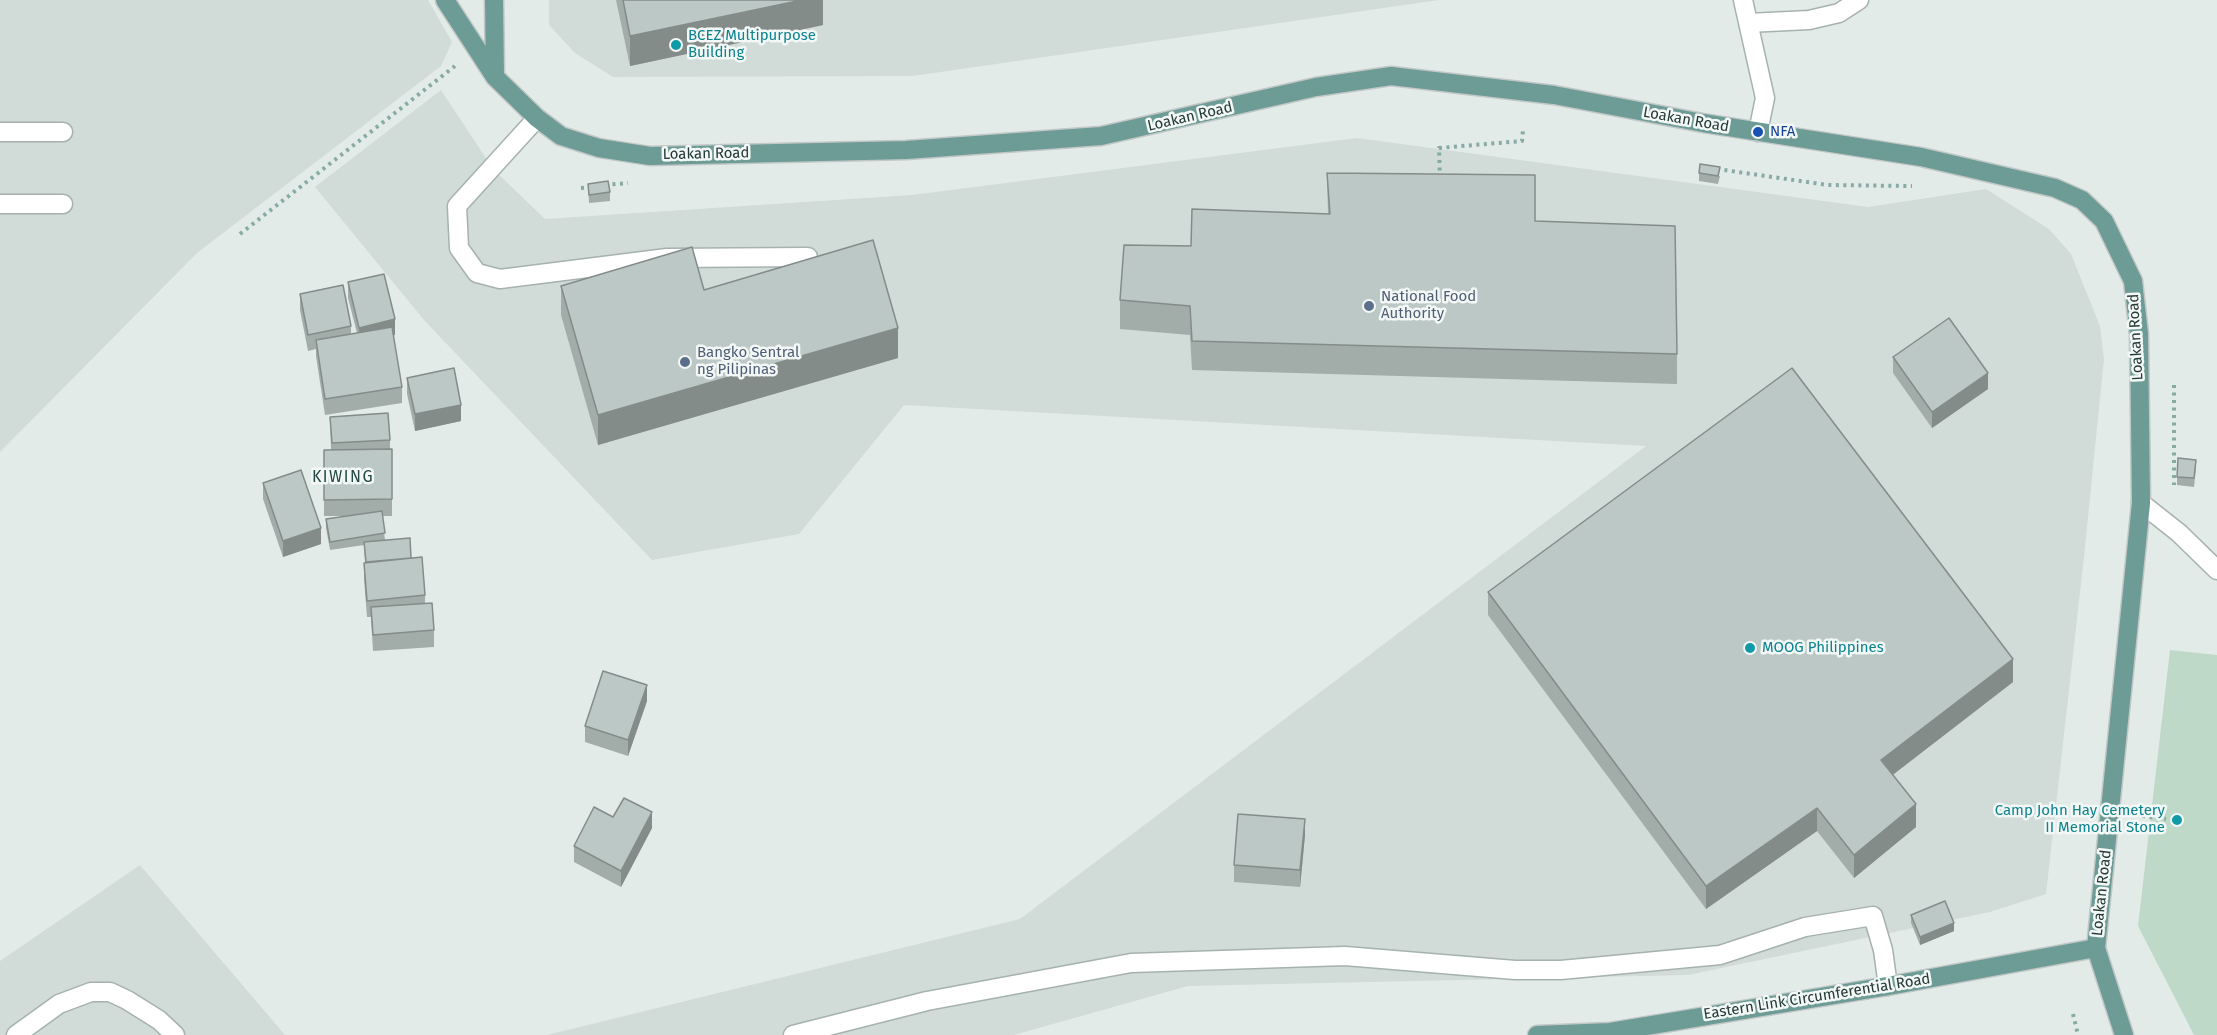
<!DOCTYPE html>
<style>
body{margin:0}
canvas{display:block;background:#e3ebe8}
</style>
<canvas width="2217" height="1035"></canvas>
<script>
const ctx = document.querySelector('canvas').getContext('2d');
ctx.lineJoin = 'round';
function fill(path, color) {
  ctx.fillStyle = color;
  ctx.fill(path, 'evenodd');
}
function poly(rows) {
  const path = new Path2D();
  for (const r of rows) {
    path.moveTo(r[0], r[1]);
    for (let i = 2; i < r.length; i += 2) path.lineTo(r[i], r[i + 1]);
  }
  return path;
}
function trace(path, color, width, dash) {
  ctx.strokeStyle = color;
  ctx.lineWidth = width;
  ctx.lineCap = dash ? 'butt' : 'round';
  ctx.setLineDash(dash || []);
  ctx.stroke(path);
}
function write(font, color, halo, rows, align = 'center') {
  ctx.font = font + ' "Fira Sans",sans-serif';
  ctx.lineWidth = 5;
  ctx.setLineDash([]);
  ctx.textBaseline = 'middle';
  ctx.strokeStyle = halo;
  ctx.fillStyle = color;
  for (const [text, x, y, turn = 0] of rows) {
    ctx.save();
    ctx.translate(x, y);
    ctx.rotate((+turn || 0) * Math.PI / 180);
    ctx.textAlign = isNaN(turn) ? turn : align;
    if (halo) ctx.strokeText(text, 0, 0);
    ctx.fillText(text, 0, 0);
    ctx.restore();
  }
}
fill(poly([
 [0,0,428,0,452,42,441,66,197,253,0,452],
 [549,0,1439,0,913,76,613,77,575,53,549,25],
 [441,90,493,169,545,219,912,195,1357,138,1868,207,1986,189,2049,229,2071,254,2100,326,2104,359,2084,557,2046,894,1990,912,1688,975,1188,986,1014,1035,547,1035,1020,919,1646,446,904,405,799,534,652,560,424,320,315,187],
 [140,865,285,1035,0,1035,0,961]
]), '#d1dbd8');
fill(poly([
 [2170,650,2217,655,2217,1035,2194,1035,2138,926]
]), '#bfd9c9');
const minor = poly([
 [1743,0,1765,98,1758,132],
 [1748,23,1809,20,1839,13,1859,0],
 [537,118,457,206,459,248,477,273,500,279,667,258,808,257],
 [0,132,63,132],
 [0,204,63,204],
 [2141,503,2179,533,2217,570],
 [16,1035,59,1004,91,992,110,992,127,1000,159,1020,175,1035],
 [793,1035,927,1001,1131,963,1345,956,1515,970,1561,970,1720,955,1805,927,1873,916,1883,950,1888,986]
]);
const major = poly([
 [445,0,495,77,537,118,561,136,599,148,650,156,906,150,1101,136,1316,87,1391,76,1554,95,1703,123,1921,157,2055,188,2082,200,2104,221,2133,281,2139,334,2141,503,2096,948,2124,1035],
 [494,0,495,75],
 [1537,1035,1610,1032,1888,986,2096,948]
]);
trace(minor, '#a6b2af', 21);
trace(major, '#c2c8c7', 21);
trace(poly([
 [1717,169,1828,185,1912,186],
 [1440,178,1439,148,1522,141,1523,130],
 [605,185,628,183],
 [581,188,592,187],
 [240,234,455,66],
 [2174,385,2174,485],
 [2142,816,2166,819],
 [2073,1014,2078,1035]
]), '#87aaa4', 4, [3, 4.5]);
trace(minor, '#fff', 18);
trace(major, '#6d9b95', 18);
fill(poly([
 [616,0,823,0,823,25,630,66],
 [1327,173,1535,221,1677,354,1677,384,1192,370,1190,335,1120,329,1120,300,1191,246,1328,214],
 [1699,173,1720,176,1718,184,1699,181],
 [588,184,610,192,610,201,589,203],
 [348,282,395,335,393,336,402,387,402,403,325,415,316,356,316,349,308,351,300,310,300,294,351,326,351,334,357,333,348,298],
 [561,286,704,290,898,358,598,445,561,315],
 [1893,357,1988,389,1932,428,1893,373],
 [407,378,461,421,415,431,407,394],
 [330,417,390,440,390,449,392,449,392,516,382,516,385,540,411,558,425,595,425,603,434,630,434,647,373,651,371,617,367,617,364,579,364,563,365,562,364,545,330,550,326,528,326,519,347,516,324,516,324,450,331,450],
 [2196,468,2194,487,2177,485,2177,477],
 [263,483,321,544,283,557,263,499],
 [1488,592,2013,682,1892,775,1916,827,1854,878,1817,831,1706,909,1488,615],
 [647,701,628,756,585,742,585,726],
 [613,817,652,828,621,887,574,862,574,846],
 [1305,835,1300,887,1234,882,1234,865],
 [1911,915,1954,931,1920,945,1911,923]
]), '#a2aca9');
fill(poly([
 [802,0,823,0,823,25,630,66,630,36],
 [395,319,395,335,359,344,359,328],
 [898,328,898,358,598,445,598,415],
 [1988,373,1988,389,1932,428,1932,412],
 [461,405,461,421,415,431,415,414],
 [321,528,321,544,283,557,283,541],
 [2013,659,2013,682,1881,784,1881,760],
 [647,685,647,701,628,756,628,740],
 [1916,804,1916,827,1854,878,1854,855],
 [1817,808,1817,831,1706,909,1706,886],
 [652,812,652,828,621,887,621,871],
 [1305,819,1305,835,1300,887,1300,870],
 [1954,923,1954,931,1920,945,1920,937]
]), '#848c8a');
const building = poly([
 [623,0,802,0,630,36,623,0],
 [1700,164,1720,167,1718,176,1699,173,1700,164],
 [1327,173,1535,175,1535,221,1675,226,1677,354,1192,341,1190,306,1120,300,1124,245,1191,246,1192,209,1330,214,1327,173],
 [608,181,610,192,589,195,588,184,608,181],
 [873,240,898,328,598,415,561,286,692,247,704,290,873,240],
 [384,274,395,319,359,328,348,282,384,274],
 [343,285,351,326,308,335,300,294,343,285],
 [1949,318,1988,373,1932,412,1893,357,1949,318],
 [392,327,402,387,325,399,316,340,392,327],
 [454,368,461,405,415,414,407,378,454,368],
 [1792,368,2013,659,1881,760,1916,804,1854,855,1817,808,1706,886,1488,592,1792,368],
 [388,413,390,440,332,443,330,417,388,413],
 [392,449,392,499,324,500,324,450,392,449],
 [2178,458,2196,460,2194,478,2177,477,2178,458],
 [301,470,321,528,283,541,263,483,301,470],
 [382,511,385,533,330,542,326,519,382,511],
 [410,538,411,558,366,562,364,542,410,538],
 [422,557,425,595,367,601,364,563,422,557],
 [432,603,434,630,373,635,371,607,432,603],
 [603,671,647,685,628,740,585,726,603,671],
 [624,798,652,812,621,871,574,846,594,807,613,817,624,798],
 [1238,814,1305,819,1300,870,1234,865,1238,814],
 [1945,901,1954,923,1920,937,1911,915,1945,901]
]);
fill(building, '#bcc8c5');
trace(building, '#848c8a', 1.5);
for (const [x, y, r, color] of [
 [676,45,6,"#0f9aa8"],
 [1758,132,6,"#1a4fb4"],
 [1369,306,6,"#5c6f8a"],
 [685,362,6,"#5c6f8a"],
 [1750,648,6,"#0f9aa8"],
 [2177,820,6,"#0f9aa8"]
]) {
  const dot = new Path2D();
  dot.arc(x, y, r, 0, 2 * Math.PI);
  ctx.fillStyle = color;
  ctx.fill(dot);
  trace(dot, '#f3f8f6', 2);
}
write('15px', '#0d838f', '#f3f8f6', [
 ["BCEZ Multipurpose",688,36],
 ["Building",688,53],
 ["MOOG Philippines",1762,648],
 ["Camp John Hay Cemetery",2165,811,"right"],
 ["II Memorial Stone",2165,828,"right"]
], 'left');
write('15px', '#253a37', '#f3f8f6', [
 ["Loakan Road",1190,117,-13],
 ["Loakan Road",1686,120,10],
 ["Loakan Road",706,154,-1],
 ["Loakan Road",2136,337,-93],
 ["Loakan Road",2102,893,-84],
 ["Eastern Link Circumferential Road",1817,997,-9]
]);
write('15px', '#164399', '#f3f8f6', [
 ["NFA",1770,132]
], 'left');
write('15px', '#4e5e75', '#f3f8f6', [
 ["National Food",1381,297],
 ["Authority",1381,314],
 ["Bangko Sentral",697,353],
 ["ng Pilipinas",697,370]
], 'left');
ctx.letterSpacing = '1.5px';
write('16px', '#234a45', '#f3f8f6', [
 ["KIWING",343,478]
]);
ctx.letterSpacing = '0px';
</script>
